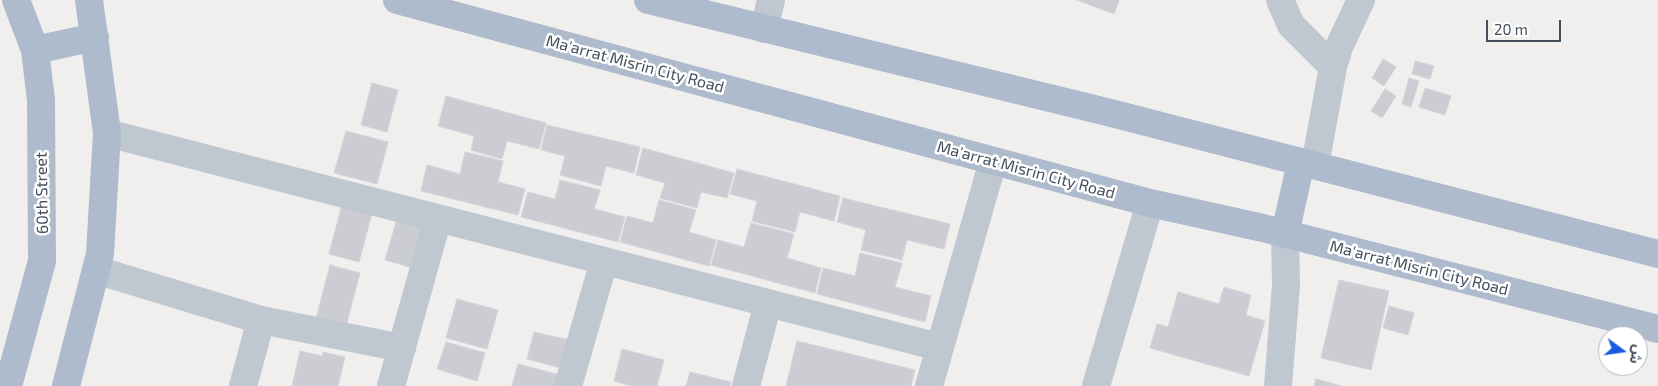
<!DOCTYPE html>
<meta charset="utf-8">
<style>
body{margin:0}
#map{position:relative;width:1658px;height:386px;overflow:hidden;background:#f1eeee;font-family:"Exo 2","Noto Sans Arabic",sans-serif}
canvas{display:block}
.north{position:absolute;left:1598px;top:326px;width:50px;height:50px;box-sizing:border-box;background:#fff;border:1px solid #b5b9be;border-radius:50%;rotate:104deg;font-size:14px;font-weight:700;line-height:20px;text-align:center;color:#464f5c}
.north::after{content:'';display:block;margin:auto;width:18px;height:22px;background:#195ce0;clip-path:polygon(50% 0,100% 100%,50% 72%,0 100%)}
.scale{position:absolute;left:1486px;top:20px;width:75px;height:22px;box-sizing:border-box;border:2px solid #464f5c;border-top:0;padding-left:6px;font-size:15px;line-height:18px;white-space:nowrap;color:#464f5c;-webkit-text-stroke:4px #fff;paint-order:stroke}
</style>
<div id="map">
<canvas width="1658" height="386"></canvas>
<div class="north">ش</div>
<div class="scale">20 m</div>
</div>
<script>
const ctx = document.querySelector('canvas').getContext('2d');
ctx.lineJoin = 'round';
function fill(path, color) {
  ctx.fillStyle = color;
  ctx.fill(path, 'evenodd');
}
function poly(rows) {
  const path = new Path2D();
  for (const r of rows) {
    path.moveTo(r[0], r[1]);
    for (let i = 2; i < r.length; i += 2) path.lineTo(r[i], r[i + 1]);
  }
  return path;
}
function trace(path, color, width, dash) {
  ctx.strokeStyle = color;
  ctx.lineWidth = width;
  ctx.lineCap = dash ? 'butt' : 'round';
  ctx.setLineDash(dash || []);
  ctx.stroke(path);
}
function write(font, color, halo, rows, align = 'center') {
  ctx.font = font + ' "Exo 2",sans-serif';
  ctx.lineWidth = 5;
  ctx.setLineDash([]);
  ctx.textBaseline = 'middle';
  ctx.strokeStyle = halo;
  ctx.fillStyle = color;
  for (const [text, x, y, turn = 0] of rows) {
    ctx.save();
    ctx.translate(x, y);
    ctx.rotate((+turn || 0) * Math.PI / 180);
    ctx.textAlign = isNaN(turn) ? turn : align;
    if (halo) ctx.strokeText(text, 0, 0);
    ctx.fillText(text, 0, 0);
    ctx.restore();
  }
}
const building = poly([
 [1077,0,1119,0,1114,14,1077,0],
 [1383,59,1396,67,1384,86,1372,78,1383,59],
 [1415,61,1434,66,1430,79,1412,74,1415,61],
 [1409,78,1419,81,1411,107,1402,104,1409,78],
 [372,83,398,90,387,132,361,125,372,83],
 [1425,88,1451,96,1445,115,1419,107,1425,88],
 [1385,89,1396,96,1382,118,1371,111,1385,89],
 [446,96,546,123,539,149,507,141,502,159,471,150,474,136,438,126,446,96],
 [547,125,640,147,634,173,606,166,601,186,560,175,565,156,541,150,547,125],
 [346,131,388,142,377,184,334,173,346,131],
 [643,148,734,173,727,198,701,192,697,208,660,198,665,183,636,175,643,148],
 [465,152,503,161,498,182,525,189,518,215,421,191,427,165,460,174,465,152],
 [737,169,840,196,834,221,800,212,795,232,752,221,757,201,730,194,737,169],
 [560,180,600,190,594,209,625,217,618,242,521,217,528,192,555,199,560,180],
 [843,198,950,224,944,249,907,240,902,260,861,250,866,230,837,222,843,198],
 [659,200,696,210,689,232,716,240,709,266,620,242,627,216,653,223,659,200],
 [343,201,373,210,359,262,329,254,343,201],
 [397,219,424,227,413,268,385,260,397,219],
 [751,223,794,234,787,258,821,268,815,293,711,265,718,240,744,247,751,223],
 [860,253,902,263,895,287,931,296,925,322,817,294,823,268,855,276,860,253],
 [330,265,360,273,346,326,316,318,330,265],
 [1339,280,1389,291,1371,370,1321,358,1339,280],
 [1224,287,1251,295,1246,315,1265,321,1249,376,1150,348,1157,324,1168,327,1178,292,1219,304,1224,287],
 [457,299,498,310,487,349,446,338,457,299],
 [1389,306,1414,313,1408,335,1383,328,1389,306],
 [534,332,569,340,562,368,527,359,534,332],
 [797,341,915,370,911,386,786,386,797,341],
 [446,342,485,353,477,381,437,369,446,342],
 [622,349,664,360,657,386,631,386,614,381,622,349],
 [300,351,322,356,323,352,345,357,338,386,292,386,300,351],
 [518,364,560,375,557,386,512,386,518,364],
 [690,372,731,382,730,386,686,386,690,372],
 [1316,379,1341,386,1314,386,1316,379]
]);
fill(building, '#cbcdd3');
trace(building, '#d2d4da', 1);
trace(poly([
 [1280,0,1291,25,1333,67],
 [764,29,771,0],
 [107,133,939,347],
 [1315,165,1333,67,1339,47,1361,0],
 [96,270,261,320,402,348],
 [243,386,261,320],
 [391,386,438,218],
 [568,386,604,261],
 [746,386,768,303],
 [929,386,993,161],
 [1096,386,1150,203],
 [1278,386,1286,285,1285,234]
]), '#bfc7d0', 28);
trace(poly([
 [397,0,1150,203,1263,228,1658,329],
 [648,0,1107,112,1658,254],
 [35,50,95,37],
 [1285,234,1301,162],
 [8,386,42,261,41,100,35,50,16,0],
 [66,386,100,254,107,133,89,0]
]), '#aebbcd', 28);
write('16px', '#464f5c', '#fff', [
 ["Ma'arrat Misrin City Road",635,64,15],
 ["Ma'arrat Misrin City Road",1026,170,15],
 ["60th Street",42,193,-91],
 ["Ma'arrat Misrin City Road",1419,268,14]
]);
</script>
